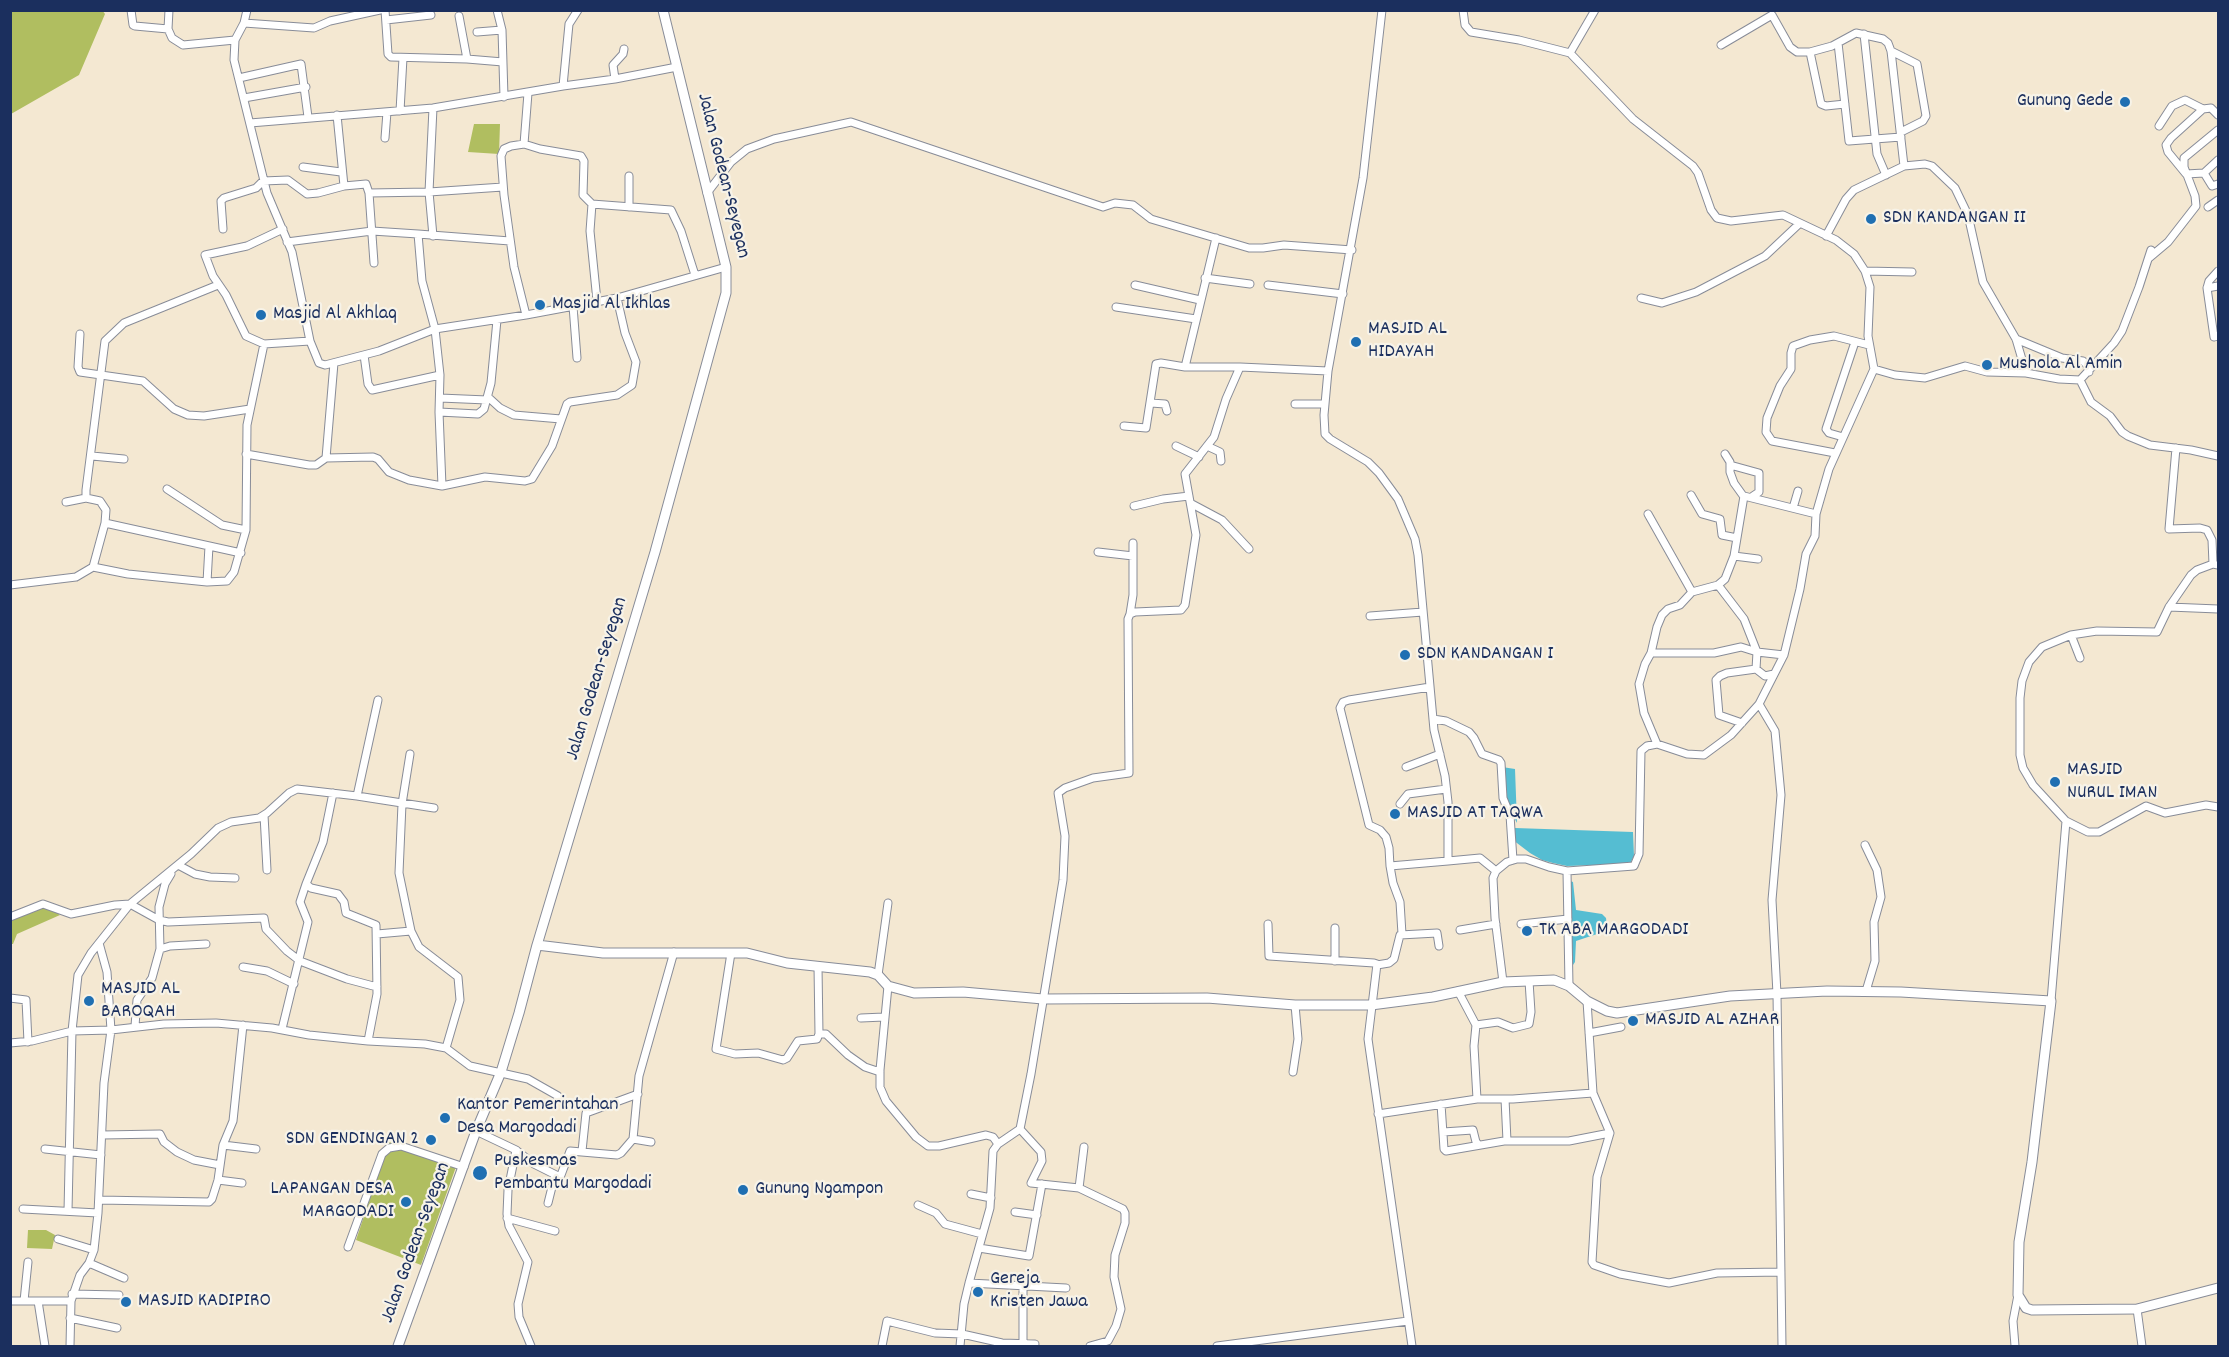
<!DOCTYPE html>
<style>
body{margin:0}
#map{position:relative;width:2229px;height:1357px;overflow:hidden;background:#f4e8d2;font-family:Dekko,sans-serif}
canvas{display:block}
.frame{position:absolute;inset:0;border:12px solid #1b2f5e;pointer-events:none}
</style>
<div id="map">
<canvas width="2229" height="1357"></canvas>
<div class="frame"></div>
</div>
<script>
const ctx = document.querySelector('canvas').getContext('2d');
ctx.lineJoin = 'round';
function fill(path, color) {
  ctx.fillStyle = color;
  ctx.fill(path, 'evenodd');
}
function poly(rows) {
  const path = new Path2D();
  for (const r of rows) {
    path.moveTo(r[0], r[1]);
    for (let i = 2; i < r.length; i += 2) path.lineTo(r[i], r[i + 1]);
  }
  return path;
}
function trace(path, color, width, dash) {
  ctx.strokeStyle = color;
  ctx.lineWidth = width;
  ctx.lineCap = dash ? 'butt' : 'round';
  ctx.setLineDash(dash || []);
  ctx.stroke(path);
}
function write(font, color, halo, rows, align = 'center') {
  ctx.font = font + ' Dekko,sans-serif';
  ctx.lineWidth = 4.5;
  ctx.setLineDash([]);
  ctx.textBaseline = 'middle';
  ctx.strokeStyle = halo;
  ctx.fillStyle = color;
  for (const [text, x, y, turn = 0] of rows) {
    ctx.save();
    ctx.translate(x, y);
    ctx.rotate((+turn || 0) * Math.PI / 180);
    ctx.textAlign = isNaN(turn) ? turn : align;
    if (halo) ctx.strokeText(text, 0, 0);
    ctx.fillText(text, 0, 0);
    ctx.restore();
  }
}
fill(poly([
 [11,10,102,10,105,14,79,75,11,114],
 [474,124,500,124,499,154,468,152],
 [43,907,51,909,60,915,17,934,13,944,11,944,10,920],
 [389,1142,457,1164,421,1265,356,1240],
 [28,1230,46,1230,55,1235,52,1249,27,1248]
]), '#b0be60');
fill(poly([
 [1502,767,1515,769,1517,823,1504,799],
 [1515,828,1633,832,1634,856,1630,864,1567,866,1553,863,1542,860,1530,853,1513,840],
 [1570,881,1573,882,1576,910,1602,914,1606,918,1607,927,1597,934,1576,941,1575,962,1571,968]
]), '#55bdd2');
const street = poly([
 [131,10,133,25,135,26,168,29,172,38,183,45,235,40],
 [385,10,388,54,391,57,467,59,503,62],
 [497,10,502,30,504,97],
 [1382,10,1363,178,1328,371,1324,415,1325,434,1330,439,1368,462,1379,473,1398,499,1415,539,1418,555,1434,730,1445,776,1448,802,1448,861,1480,858,1496,871,1493,878,1495,918,1503,982],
 [1463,10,1465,25,1471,32,1519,40,1570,53,1633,119,1693,166,1698,173,1711,210,1717,218,1731,221,1783,215,1836,240,1854,254,1865,271,1870,287,1868,336,1874,369,1829,469,1816,514,1815,536,1806,554,1800,589,1784,655,1759,704,1731,735,1704,755,1687,754,1657,744,1647,746,1641,751,1639,854,1634,866,1567,871,1549,867,1526,859,1517,859,1507,862,1496,871],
 [459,16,467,59],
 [386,20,431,15],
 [244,23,314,28,330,21,380,10],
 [168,29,169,10],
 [477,32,502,30],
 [1864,34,1877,154,1886,175],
 [1838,43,1849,141,1901,137],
 [1721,45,1772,15,1790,47,1797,52,1810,52,1832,46,1856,33,1883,39,1888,43,1891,51,1904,166],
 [1891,51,1917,64,1926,116,1923,121,1901,132],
 [1810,52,1821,104,1826,106,1845,104],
 [1570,53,1595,10],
 [239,78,301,64,308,117],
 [615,79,613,65,623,54,624,49],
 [563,86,569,24,578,10],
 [244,98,306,87],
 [400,111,403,58],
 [337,115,344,186],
 [2218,115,2211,108,2203,109,2171,138,2166,145,2168,152,2186,174,2204,173,2218,160],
 [250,123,433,108,563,86,615,79,677,67],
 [2159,126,2172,106,2185,100,2203,109],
 [385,138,387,112],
 [524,144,528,93],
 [303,167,341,172],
 [2204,173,2212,186,2218,184],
 [629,176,629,207],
 [369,193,374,263],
 [707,193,731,162,747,149,774,139,851,122,1103,207,1115,203,1133,205,1151,219,1249,248,1263,248,1284,245,1352,250],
 [592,204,590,231,597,301],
 [2208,207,2218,200],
 [223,229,221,201,224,198,256,188,263,181,288,180,307,194,318,193,344,186,366,184,369,193,429,192,503,187],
 [418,234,510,241],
 [433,236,429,192,433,108],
 [1826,236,1846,199,1854,190,1904,166,1925,164,1932,166,1955,188,1968,215,1983,282,2016,339,2026,373],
 [1216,238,1185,367,1240,367],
 [287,242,372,231,418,234,422,281,435,329,440,375,439,412,442,486],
 [2149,258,2168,242,2196,206,2195,196,2184,167,2184,158,2218,130],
 [1865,271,1912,272],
 [2218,271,2209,281,2207,288,2214,337,2218,336],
 [1205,278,1250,284],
 [1135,285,1200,300],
 [1268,285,1343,294],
 [2207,288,2218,286],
 [1641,298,1662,303,1696,292,1765,256,1799,224],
 [573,306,577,358],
 [1116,307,1196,319],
 [526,315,514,267,504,195,501,156,504,149,511,146,524,144,540,149,581,156,584,161,583,195,592,204,671,210,681,231,695,275],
 [80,334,78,367,80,372,143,381,174,409,188,415,204,416,250,409],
 [2016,339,2062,358,2083,361,2088,366,2089,372],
 [310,341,319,363,325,365,379,351,435,329,526,315,617,298,726,267],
 [264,344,246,336,226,295,213,276,205,255,247,246,283,229],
 [364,355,368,384,372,390,440,375],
 [1874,369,1895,375,1925,378,1965,366,1987,372,2026,373,2059,379,2080,380,2114,343,2122,331,2139,287,2151,250],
 [2080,380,2091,402,2110,416,2122,432,2128,436,2150,445,2191,450,2218,456],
 [488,397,500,408,514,415,561,419],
 [440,398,487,400],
 [1151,403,1165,404,1167,411],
 [1295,404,1325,404],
 [439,412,478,414,484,409,491,383,497,320],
 [1124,426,1146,428,1156,364,1161,363,1185,367],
 [1843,437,1829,433,1826,429,1855,342],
 [1176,446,1199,457],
 [1207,446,1220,452,1221,461],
 [2176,448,2169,529,2200,528,2207,530,2212,540,2213,564],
 [1835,453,1772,441,1766,432,1767,418,1780,386,1791,369,1791,353,1793,346,1810,340,1834,336,1869,345],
 [246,454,309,465,316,465,326,458,334,363],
 [1725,454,1730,462,1730,472,1734,483,1744,497],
 [92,456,124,459],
 [326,458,373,457,378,459,389,472,409,480,442,486,485,477,525,481,532,479,552,446,567,404,570,402,617,395,632,385,636,362,625,333,617,298],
 [1730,465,1759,473,1759,492,1753,496],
 [167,489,222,525,246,530],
 [1691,495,1702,514,1720,519,1722,535,1737,538],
 [66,502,86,498],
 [1192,504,1222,520,1249,549],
 [1134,506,1163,499,1189,496],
 [1793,508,1798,491],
 [1648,514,1692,592],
 [105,523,241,553],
 [1098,552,1133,556],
 [1734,556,1758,559],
 [93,567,105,523,106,510,100,501,86,498,86,490,105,341,124,323,218,285],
 [207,582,209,546],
 [10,585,76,577,93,567,128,574,207,582,227,581,234,572,246,530,247,425,264,344,310,341,292,252,267,193,234,60,235,40,244,23,247,10],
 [1718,585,1744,619,1757,652,1756,669,1727,673,1720,676,1716,680,1719,715,1742,723],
 [2169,607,2218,609],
 [1130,614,1133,595,1133,543],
 [1370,616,1423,612],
 [2071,635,2080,658],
 [1651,653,1714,653,1741,647,1757,652,1784,655],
 [1756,669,1765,676,1774,674],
 [1430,687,1349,700,1343,702,1340,708,1369,825,1380,830,1386,837,1389,848,1390,866,1448,861],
 [1759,704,1775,731,1781,795,1772,900,1777,994,1782,1346],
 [1433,719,1446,721,1469,732,1474,738,1482,754,1499,760,1501,763,1503,798,1510,815,1513,860],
 [1657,744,1644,713,1639,684,1645,664,1651,653,1657,627,1662,615,1668,609,1680,605,1692,592,1718,585,1725,579,1734,556,1744,496,1816,514],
 [410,754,402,804,399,873,411,931,419,947,458,977,460,1000,446,1048],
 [1406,767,1440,754],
 [333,793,323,842,306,884,311,888,338,894,344,902,346,913,376,925,377,994,368,1041],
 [357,796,378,700],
 [1400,804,1408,794,1446,789],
 [264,815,267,870],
 [2066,821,2033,785,2023,768,2020,755,2020,698,2022,681,2029,662,2042,647,2071,635,2097,631,2157,632,2169,607,2191,575,2197,570,2213,564,2218,565],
 [1865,845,1877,870,1881,897,1874,922,1875,961,1866,991],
 [178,865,195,874,210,877,235,878],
 [1390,866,1393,883,1400,902,1402,934],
 [1567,871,1569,986],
 [10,917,43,904,71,914,115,905,130,904,159,920,168,922,264,918,266,929,287,951,300,961,347,979,377,987],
 [1268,924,1269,956,1374,963,1377,964,1368,1039,1412,1346],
 [1521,924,1568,919],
 [1335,928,1335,961],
 [1460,930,1496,924],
 [377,934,411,931],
 [160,949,159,907,165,884,171,874],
 [731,953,716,1049,735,1054,758,1053,783,1060,787,1058,798,1041,817,1039,819,1034,826,1034,848,1055,865,1067,880,1072],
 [1377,965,1389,963,1394,959,1400,935,1437,933,1439,946],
 [818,966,819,1034],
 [243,967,267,971,294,984],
 [878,975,888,903],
 [888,986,880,1070,880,1087,886,1101,916,1137,928,1146,939,1146,986,1135,993,1137,998,1144],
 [1458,991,1476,1025],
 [10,998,26,1000,28,1042],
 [1587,1001,1593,1093,1610,1133,1597,1177,1592,1262,1594,1265,1620,1274,1669,1283,1717,1273,1781,1272],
 [2051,1001,2066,821,2088,832,2099,832,2146,806,2165,813,2206,805,2218,807],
 [861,1018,884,1017],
 [135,1026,137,1000,152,978,160,949,170,946,206,944],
 [282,1029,308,922,300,902,306,884],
 [1589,1033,1621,1027],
 [10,1043,32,1041,72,1031,111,1030,164,1024,216,1023,272,1028,309,1035,368,1041,425,1044,446,1048,470,1066,528,1079,558,1096],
 [1293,1072,1298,1039,1295,1005],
 [1477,1099,1474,1046,1476,1025,1498,1022,1513,1028,1529,1024,1531,1012,1529,981],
 [1505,1099,1507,1141],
 [1441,1104,1444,1149,1446,1151,1504,1141,1569,1141,1610,1133],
 [1378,1114,1477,1099,1513,1099,1593,1093],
 [1020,1129,1041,1152,1042,1161,1031,1183,1079,1188,1123,1209,1125,1213,1125,1223,1115,1255,1114,1277,1121,1309,1116,1326,1108,1341,1090,1346],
 [476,1131,516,1150,534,1164,558,1176,561,1175,570,1151,617,1155,621,1153,633,1139,639,1076,674,952],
 [1443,1132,1473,1130,1476,1142,1479,1145],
 [102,1135,160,1134,164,1142,177,1152,194,1160,220,1165],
 [633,1139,651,1142],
 [223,1145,233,1121,243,1025],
 [45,1149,101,1155],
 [516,1150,508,1190,507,1214,509,1226,528,1262,518,1304,519,1317,531,1346],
 [582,1151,586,1113,638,1094],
 [218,1180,242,1183],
 [1079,1188,1084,1147],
 [971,1194,991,1198],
 [99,1200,209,1202,212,1199,218,1180,223,1145,256,1149],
 [548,1203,555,1175],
 [918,1205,936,1213,945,1224,982,1234],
 [23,1209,98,1213],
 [68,1211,72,1031,78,975,91,953,130,904,191,854,218,828,231,822,259,818,267,813,289,793,297,789,357,796,434,808],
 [1015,1212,1037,1215],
 [507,1218,555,1231],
 [58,1239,94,1250],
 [348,1247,382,1154,389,1148,401,1146,464,1167],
 [979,1248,1029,1256,1042,1184],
 [89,1263,124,1278],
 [969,1283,1066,1288],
 [72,1294,119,1295],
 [10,1301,71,1301],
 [24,1301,28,1262],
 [38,1301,45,1346],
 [2137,1309,2142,1346],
 [70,1318,117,1328],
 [1023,1344,1023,1286],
 [70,1346,71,1301,80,1275,89,1263,94,1250,98,1213,104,1083,111,1030,107,972,99,943],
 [882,1346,887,1321,935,1333,962,1334,1002,1343,1035,1344],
 [960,1346,964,1304,969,1283,990,1208,993,1151,998,1144,1020,1129,1031,1074,1063,880,1065,836,1058,793,1065,788,1093,778,1129,773,1128,619,1130,614,1135,612,1181,610,1185,605,1196,535,1185,474,1214,437,1226,399,1240,367,1328,371],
 [1217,1346,1408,1321],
 [2015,1346,2013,1321,2018,1295]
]);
const secondary = poly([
 [537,945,603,953,747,953,787,963,870,972,878,975,888,986,914,993,963,992,1043,999,1207,998,1295,1005,1371,1005,1433,997,1503,982,1554,980,1569,986,1587,1001,1607,1011,1617,1013,1730,996,1827,991,1901,992,2051,1001,2032,1162,2019,1242,2018,1295,2026,1308,2032,1310,2137,1309,2218,1288],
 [398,1346,476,1131,501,1072,519,1013,537,945,655,552,726,293,726,267,663,10]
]);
trace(street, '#888c98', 9);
trace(secondary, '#888c98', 11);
trace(street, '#fff', 7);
trace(secondary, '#fff', 9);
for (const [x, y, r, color] of [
 [2125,102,6,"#1f6fb2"],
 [1871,219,6,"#1f6fb2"],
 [540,305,6,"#1f6fb2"],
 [261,315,6,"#1f6fb2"],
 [1356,342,6,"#1f6fb2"],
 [1987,365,6,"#1f6fb2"],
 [1405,655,6,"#1f6fb2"],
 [2055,782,6,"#1f6fb2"],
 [1395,814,6,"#1f6fb2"],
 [1527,931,6,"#1f6fb2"],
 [89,1001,6,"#1f6fb2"],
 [1633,1021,6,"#1f6fb2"],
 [445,1118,6,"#1f6fb2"],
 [431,1140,6,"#1f6fb2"],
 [480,1173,8,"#1f6fb2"],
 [743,1190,6,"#1f6fb2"],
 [406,1202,6,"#1f6fb2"],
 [978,1292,6,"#1f6fb2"],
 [126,1302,6,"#1f6fb2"]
]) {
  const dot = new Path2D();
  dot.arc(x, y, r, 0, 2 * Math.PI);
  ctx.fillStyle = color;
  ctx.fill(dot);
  trace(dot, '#f7f3e8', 2);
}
write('20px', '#1b2f5e', '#f7f3e8', [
 ["Gunung Gede",2113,102,"right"],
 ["SDN KANDANGAN II",1883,219],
 ["Masjid Al Ikhlas",552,305],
 ["Masjid Al Akhlaq",273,315],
 ["MASJID AL",1368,330],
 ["HIDAYAH",1368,353],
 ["Mushola Al Amin",1999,365],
 ["SDN KANDANGAN I",1417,655],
 ["MASJID",2067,771],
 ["NURUL IMAN",2067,794],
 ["MASJID AT TAQWA",1407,814],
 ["TK ABA MARGODADI",1539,931],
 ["MASJID AL",101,990],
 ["BAROQAH",101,1013],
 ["MASJID AL AZHAR",1645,1021],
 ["Kantor Pemerintahan",457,1106],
 ["Desa Margodadi",457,1129],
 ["SDN GENDINGAN 2",419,1140,"right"],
 ["Puskesmas",494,1162],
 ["Pembantu Margodadi",494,1185],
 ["LAPANGAN DESA",394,1190,"right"],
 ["MARGODADI",394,1213,"right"],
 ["Gunung Ngampon",755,1190],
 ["Gereja",990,1280],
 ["Kristen Jawa",990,1303],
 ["MASJID KADIPIRO",138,1302]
], 'left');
write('20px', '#1b2f5e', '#f7f3e8', [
 ["Jalan Godean-Seyegan",722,176,76],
 ["Jalan Godean-Seyegan",598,679,-73],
 ["Jalan Godean-Seyegan",417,1243,-70]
]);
</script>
